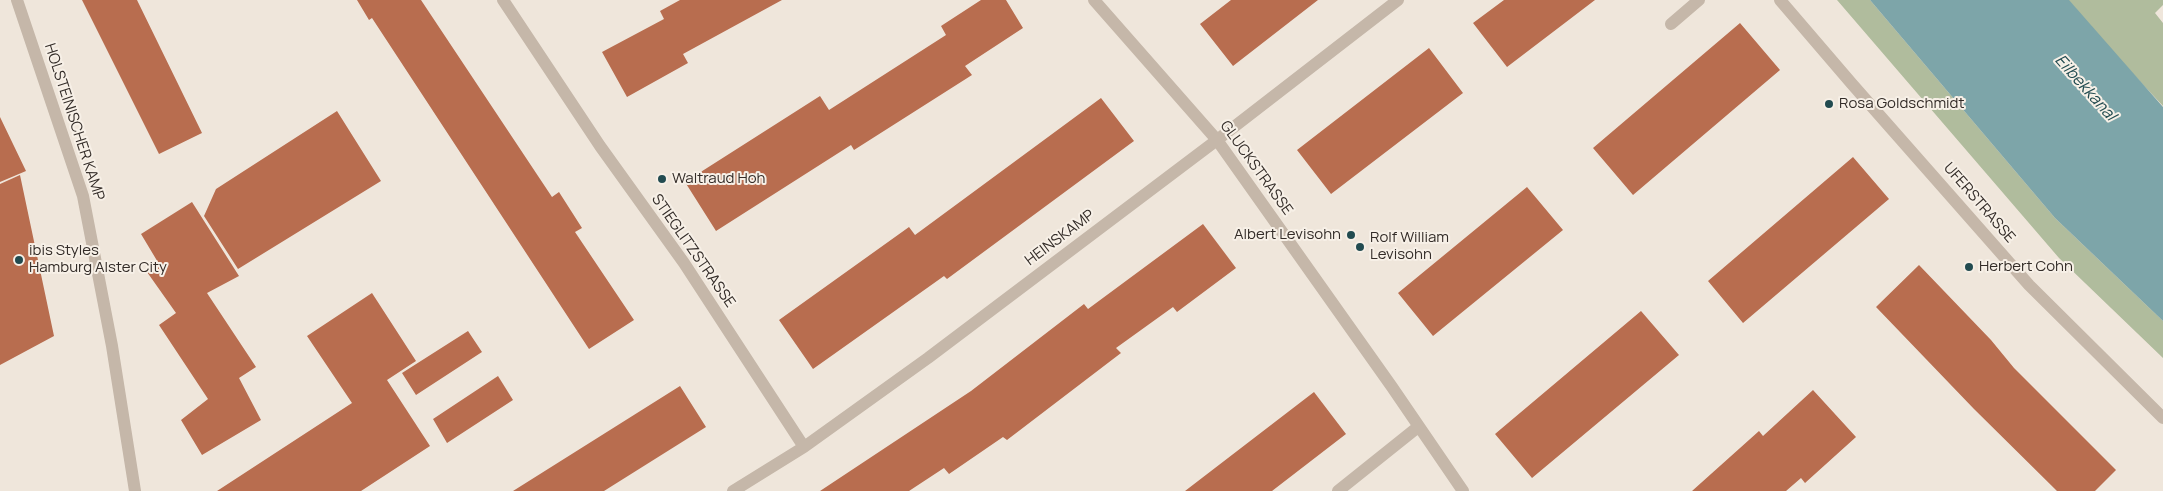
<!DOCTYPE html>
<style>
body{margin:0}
canvas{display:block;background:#efe6db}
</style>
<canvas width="2163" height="491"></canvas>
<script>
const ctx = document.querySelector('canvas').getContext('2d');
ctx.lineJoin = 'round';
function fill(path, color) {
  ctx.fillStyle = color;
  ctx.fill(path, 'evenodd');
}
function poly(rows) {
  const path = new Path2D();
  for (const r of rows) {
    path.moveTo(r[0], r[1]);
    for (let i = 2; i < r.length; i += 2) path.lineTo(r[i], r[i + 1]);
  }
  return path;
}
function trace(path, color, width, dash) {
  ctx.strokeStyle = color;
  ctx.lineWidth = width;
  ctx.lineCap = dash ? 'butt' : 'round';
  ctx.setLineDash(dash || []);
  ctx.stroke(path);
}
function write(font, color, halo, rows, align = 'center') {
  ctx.font = font + ' Manrope,sans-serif';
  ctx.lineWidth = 4;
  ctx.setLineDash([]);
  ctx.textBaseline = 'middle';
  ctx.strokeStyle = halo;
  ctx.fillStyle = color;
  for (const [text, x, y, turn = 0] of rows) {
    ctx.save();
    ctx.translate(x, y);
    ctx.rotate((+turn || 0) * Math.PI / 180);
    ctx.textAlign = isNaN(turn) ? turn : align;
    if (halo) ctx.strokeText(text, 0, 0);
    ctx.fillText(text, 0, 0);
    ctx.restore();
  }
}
fill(poly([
 [1837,0,1870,0,2055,218,2163,321,2163,358,2059,258],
 [2064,0,2163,0,2163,5,2155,13,2163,23,2163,106]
]), '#b0bc9d');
fill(poly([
 [1870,0,2069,0,2163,107,2163,321,2055,218]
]), '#7da5a9');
fill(poly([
 [82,0,137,0,202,133,159,154],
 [357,0,421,0,552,197,559,192,582,228,575,232,634,320,589,349,372,18,369,20],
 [680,0,782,0,683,54,688,63,627,97,602,52,664,19,660,11],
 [981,0,1006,0,1023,28,965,66,972,75,854,150,851,145,716,231,685,182,820,96,829,110,946,35,941,26],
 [1231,0,1318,0,1233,66,1200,24],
 [1504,0,1595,0,1507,67,1473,23],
 [1740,23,1780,70,1633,195,1593,148],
 [1429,48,1463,93,1331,194,1297,150],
 [1101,98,1134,141,947,279,944,276,813,369,779,320,909,227,915,235],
 [337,111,381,181,238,269,204,216,216,189],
 [0,117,26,171,0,182],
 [1853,157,1889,199,1743,323,1708,281],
 [20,175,54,336,0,365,0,184],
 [1527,187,1563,230,1433,336,1398,293],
 [192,202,239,276,207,293,256,367,239,378,261,420,202,455,181,420,208,399,159,325,176,313,147,272,159,264,141,234],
 [1203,224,1236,268,1177,312,1173,307,1116,348,1121,353,1007,440,1003,437,949,474,944,468,909,491,820,491,971,391,1084,304,1088,309],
 [1919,265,1991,340,2014,368,2116,470,2095,491,2057,491,1974,409,1876,307],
 [372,293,416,361,387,380,430,446,361,491,217,491,352,403,307,336],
 [1641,311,1679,355,1532,478,1495,434],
 [468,331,482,352,416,395,402,373],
 [498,376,513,400,447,443,433,419],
 [680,386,706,427,604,491,513,491],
 [1813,390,1856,437,1805,483,1801,478,1786,491,1692,491,1759,431,1763,436],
 [1314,392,1346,434,1272,491,1185,491]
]), '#b86d4f');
trace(poly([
 [1671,24,1699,0]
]), '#c5b7a9', 12);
trace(poly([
 [17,0,83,196,112,346,135,491],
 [503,0,600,146,684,263,804,447],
 [1094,0,1217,140,1392,387,1463,491],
 [1780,0,1852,84,2029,285,2163,418],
 [733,491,804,447,928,358,1217,140,1398,0],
 [1338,491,1418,427]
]), '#c5b7a9', 12);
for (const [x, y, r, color] of [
 [1829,104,5,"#224b50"],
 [662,179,5,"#224b50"],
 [1351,235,5,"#224b50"],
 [1360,247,5,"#224b50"],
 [19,260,5,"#224b50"],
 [1969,267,5,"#224b50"]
]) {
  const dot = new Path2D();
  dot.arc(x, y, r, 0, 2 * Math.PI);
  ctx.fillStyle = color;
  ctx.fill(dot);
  trace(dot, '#f7f0e7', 2);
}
write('15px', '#332c28', '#f7f0e7', [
 ["Rosa Goldschmidt",1839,104],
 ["Waltraud Hoh",672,179],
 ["Albert Levisohn",1341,235,"right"],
 ["Rolf William",1370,238],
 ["Levisohn",1370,255],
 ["ibis Styles",29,251],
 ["Hamburg Alster City",29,268],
 ["Herbert Cohn",1979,267]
], 'left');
write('15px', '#332c28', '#f7f0e7', [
 ["HOLSTEINISCHER KAMP",74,122,72],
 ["GLUCKSTRASSE",1256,168,54],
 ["UFERSTRASSE",1979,203,49],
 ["HEINSKAMP",1060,238,-37],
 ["STIEGLITZSTRASSE",693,251,55]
]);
write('italic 16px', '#224b50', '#f7f0e7', [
 ["Eilbekkanal",2085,88,48]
]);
</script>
